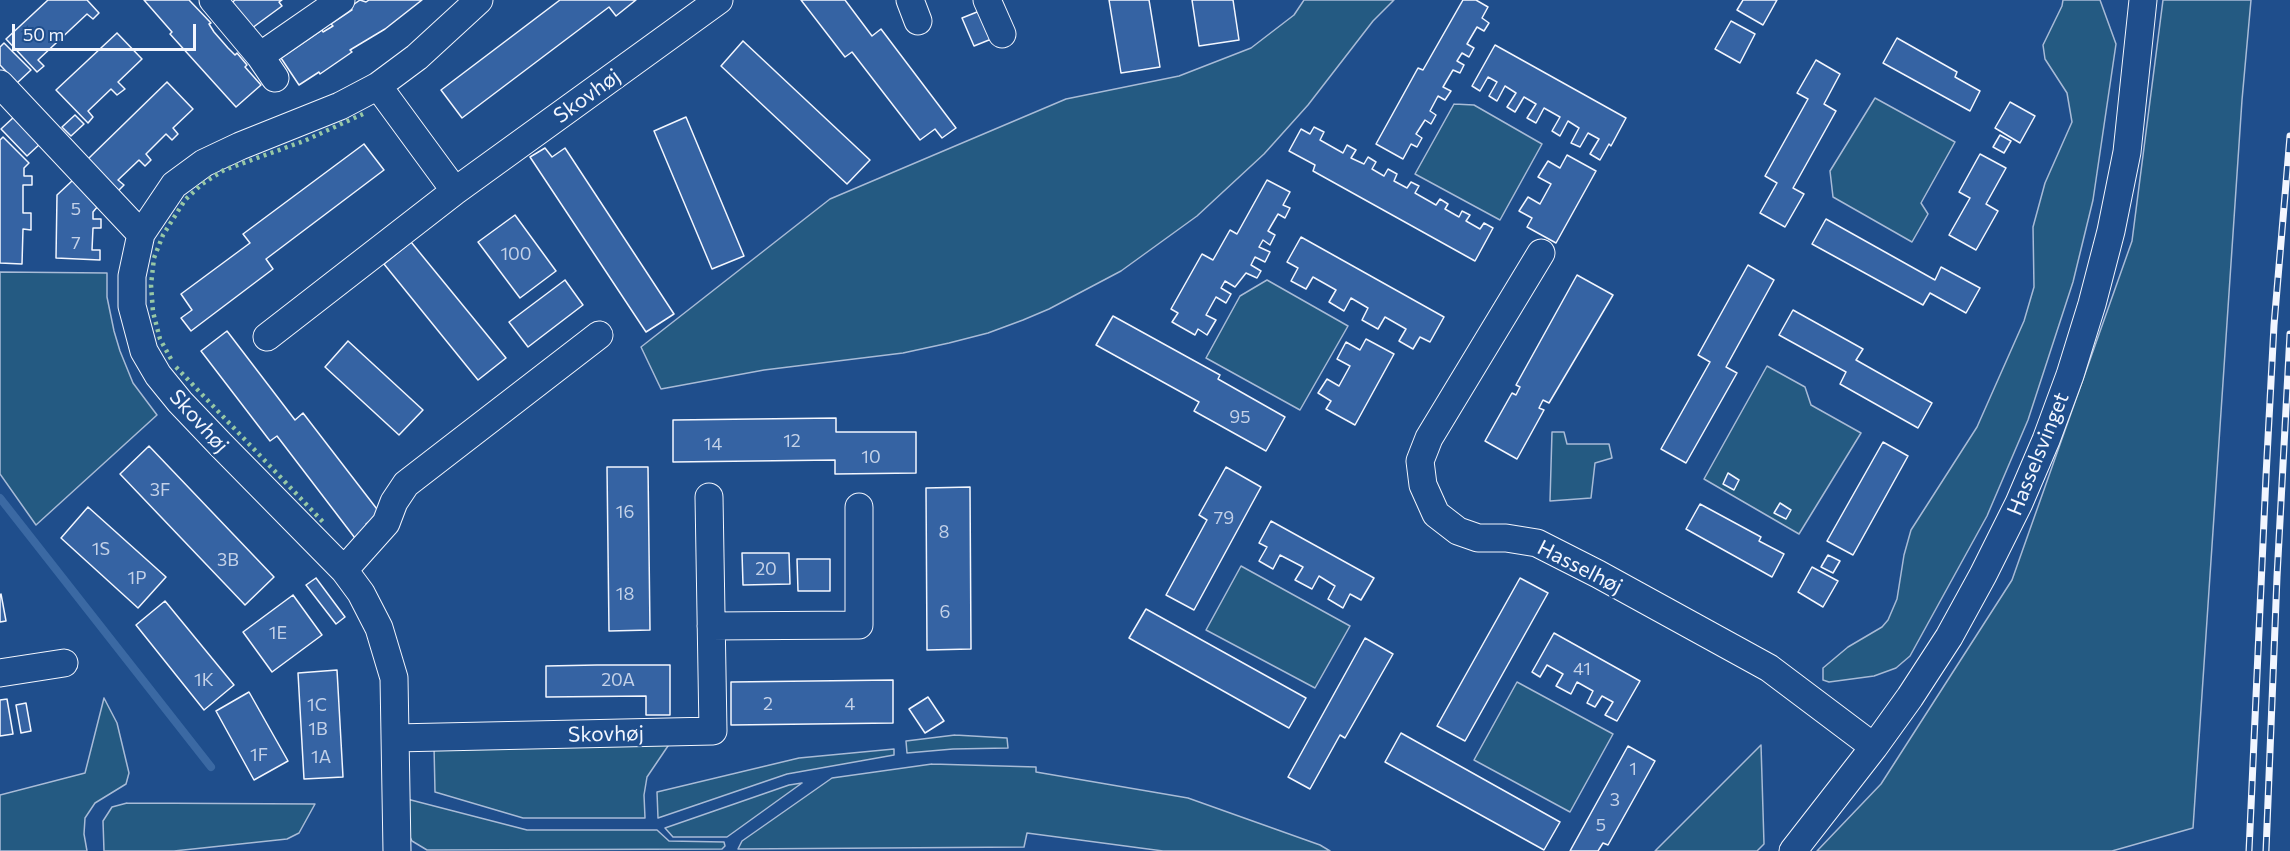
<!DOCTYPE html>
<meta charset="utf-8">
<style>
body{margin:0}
#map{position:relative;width:2290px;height:851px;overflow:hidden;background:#1f4e8c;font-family:Commissioner,sans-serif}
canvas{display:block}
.scale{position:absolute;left:12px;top:24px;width:184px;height:27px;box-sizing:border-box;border:3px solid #f2f6ff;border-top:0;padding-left:8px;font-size:18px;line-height:21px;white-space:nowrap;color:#f2f6ff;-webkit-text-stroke:4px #1f4e8c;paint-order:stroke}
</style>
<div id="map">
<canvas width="2290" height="851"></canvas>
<div class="scale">50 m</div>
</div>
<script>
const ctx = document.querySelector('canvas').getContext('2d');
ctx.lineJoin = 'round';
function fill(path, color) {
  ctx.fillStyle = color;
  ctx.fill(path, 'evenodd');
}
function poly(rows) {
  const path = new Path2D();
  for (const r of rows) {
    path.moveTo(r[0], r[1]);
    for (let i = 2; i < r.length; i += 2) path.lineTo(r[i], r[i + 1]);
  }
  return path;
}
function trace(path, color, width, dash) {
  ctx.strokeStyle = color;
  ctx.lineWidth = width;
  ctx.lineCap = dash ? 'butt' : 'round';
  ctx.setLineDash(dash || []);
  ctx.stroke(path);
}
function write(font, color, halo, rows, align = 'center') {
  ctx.font = font + ' Commissioner,sans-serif';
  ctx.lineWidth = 4.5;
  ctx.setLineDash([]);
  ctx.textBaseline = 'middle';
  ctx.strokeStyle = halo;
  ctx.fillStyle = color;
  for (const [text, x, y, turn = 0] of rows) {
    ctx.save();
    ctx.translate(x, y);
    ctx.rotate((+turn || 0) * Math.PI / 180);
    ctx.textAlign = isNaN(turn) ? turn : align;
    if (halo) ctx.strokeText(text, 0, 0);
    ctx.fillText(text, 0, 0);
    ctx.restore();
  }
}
const green = poly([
 [1304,0,1394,0,1373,21,1308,105,1264,154,1197,216,1121,271,1049,309,1023,320,988,333,949,343,903,353,764,370,661,389,641,347,830,199,1066,99,1179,76,1251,48,1294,15,1304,0],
 [2063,0,2100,0,2116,44,2093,200,2073,282,2028,420,1987,516,1910,656,1896,668,1874,676,1829,682,1823,680,1823,668,1848,647,1882,627,1888,620,1897,599,1904,555,1911,530,1977,427,2024,321,2034,287,2033,227,2045,183,2072,122,2067,93,2045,59,2043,45,2062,6,2063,0],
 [2163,0,2251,0,2242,100,2193,828,2112,851,1817,851,1881,784,2012,580,2132,241,2163,0],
 [1875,98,1955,142,1921,203,1928,214,1912,242,1833,197,1830,171,1875,98],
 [1454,104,1474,105,1542,144,1500,220,1415,174,1454,104],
 [0,272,107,273,107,297,114,331,120,351,133,383,157,415,36,525,0,474,0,272],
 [1267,280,1348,326,1300,410,1206,358,1240,296,1267,280],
 [1767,366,1805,387,1811,405,1861,433,1799,534,1704,479,1767,366],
 [1552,432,1564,432,1567,444,1609,444,1612,458,1595,463,1591,498,1550,501,1552,432],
 [1241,566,1350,626,1315,688,1206,630,1241,566],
 [1517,682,1613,734,1570,812,1474,760,1517,682],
 [104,698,117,723,129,773,126,784,95,803,85,818,84,834,87,851,0,851,0,795,85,773,104,698],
 [955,735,1007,738,1008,748,953,749,907,753,906,741,955,735],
 [670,743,647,777,644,795,645,818,523,818,435,792,434,746,670,743],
 [1761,745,1764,844,1757,851,1655,851,1761,745],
 [894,749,894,755,787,774,658,818,657,792,799,758,894,749],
 [932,764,1036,767,1036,772,1188,798,1320,845,1330,851,1163,851,1027,833,1024,847,738,849,742,841,832,778,932,764],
 [802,783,727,837,673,837,665,828,789,785,802,783],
 [407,799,527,830,657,830,669,841,724,842,725,846,722,849,427,850,412,841,408,833,407,799],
 [127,803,315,804,299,833,287,839,174,851,104,851,103,821,112,807,127,803]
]);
fill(green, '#245a82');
trace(green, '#a8bbd7', 1.5);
trace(poly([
 [0,498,211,767]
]), '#3b69a3', 8);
const building = poly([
 [48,0,87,0,99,13,93,19,87,14,38,60,44,66,37,72,6,39,48,0],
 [144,0,189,0,211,23,209,24,214,32,228,48,235,55,237,53,247,65,245,67,261,85,236,107,170,34,172,32,144,0],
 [235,0,282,0,279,2,282,6,248,31,228,6,235,0],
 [360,0,366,2,369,0,422,0,385,29,350,50,352,52,320,74,319,72,299,85,281,58,322,30,323,32,333,26,331,24,352,10,350,7,360,0],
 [560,0,636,0,616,16,609,7,462,118,441,90,560,0],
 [801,0,845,0,872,36,881,29,956,128,942,138,935,129,920,140,852,52,845,57,801,0],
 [1109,0,1149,0,1160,67,1121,73,1109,0],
 [1192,0,1233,0,1239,40,1199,46,1192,0],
 [1463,0,1476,0,1488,7,1482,18,1489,23,1484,31,1477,27,1467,44,1474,48,1469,57,1462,53,1457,61,1464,65,1460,73,1453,70,1443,87,1451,91,1445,100,1438,96,1430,111,1436,115,1431,124,1425,120,1416,134,1422,138,1417,147,1411,144,1403,159,1376,144,1418,68,1423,70,1463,0],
 [1743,0,1777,0,1763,25,1737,10,1743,0],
 [982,10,994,38,974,46,962,18,982,10],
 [1731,21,1755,34,1740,63,1715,49,1731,21],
 [117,33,142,59,118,82,125,89,117,95,111,89,88,111,93,117,88,123,56,90,117,33],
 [1897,38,1957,72,1955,77,1980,91,1970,111,1883,63,1897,38],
 [743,41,870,160,847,184,721,66,743,41],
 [4,43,31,70,17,83,0,65,0,47,4,43],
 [1495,45,1626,118,1611,146,1609,144,1600,160,1590,154,1599,139,1588,133,1580,147,1571,143,1579,128,1568,121,1560,136,1552,131,1560,117,1544,108,1536,123,1527,118,1536,104,1524,97,1515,112,1507,107,1516,93,1505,86,1497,101,1489,96,1497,82,1488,77,1480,91,1472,86,1495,45],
 [1816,60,1840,74,1824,104,1836,111,1793,188,1804,194,1785,227,1760,213,1777,183,1765,176,1808,99,1797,93,1816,60],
 [167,82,193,109,173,128,178,134,172,140,166,134,146,154,151,160,145,166,139,160,118,180,124,185,118,191,88,159,167,82],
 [2010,102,2035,116,2020,143,1995,128,2010,102],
 [75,115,84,124,71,136,62,127,75,115],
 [15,116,41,143,27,156,1,129,15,116],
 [686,117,744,256,712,269,654,131,686,117],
 [1314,127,1324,132,1320,140,1343,153,1347,145,1356,150,1351,158,1364,164,1368,157,1376,162,1372,169,1384,176,1388,169,1397,174,1394,181,1407,188,1411,182,1419,186,1415,193,1436,205,1440,199,1448,204,1445,209,1459,217,1462,211,1470,215,1466,221,1480,229,1484,223,1493,228,1475,261,1313,171,1315,165,1289,151,1301,129,1310,134,1314,127],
 [2000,135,2011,141,2004,153,1993,147,2000,135],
 [3,137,29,163,24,168,24,176,32,176,32,185,23,185,23,213,31,213,31,230,23,229,22,264,0,263,0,140,3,137],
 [364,144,384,170,266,259,273,269,191,331,181,318,192,310,181,294,250,243,243,234,364,144],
 [545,148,552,157,565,148,674,314,646,332,530,157,545,148],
 [1980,154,2006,168,1986,204,1998,211,1976,250,1949,235,1970,198,1959,192,1980,154],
 [1567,155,1596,171,1556,243,1527,227,1532,218,1519,211,1528,197,1540,204,1551,184,1538,177,1548,161,1560,168,1567,155],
 [73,180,98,206,93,212,93,219,101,219,101,228,93,228,92,250,100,250,100,260,56,258,57,195,73,180],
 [1267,180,1290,192,1283,205,1290,208,1285,218,1278,214,1268,231,1275,235,1270,245,1263,240,1259,247,1270,252,1265,262,1255,257,1251,265,1261,271,1257,278,1246,273,1235,287,1225,281,1221,288,1231,294,1226,303,1216,297,1206,315,1216,320,1207,335,1198,329,1195,335,1172,322,1178,313,1171,309,1202,254,1213,260,1230,230,1237,234,1267,180],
 [515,215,556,271,520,298,478,242,515,215],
 [1826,219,1935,280,1941,267,1980,288,1966,313,1930,293,1923,305,1812,244,1826,219],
 [1301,237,1444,317,1430,342,1420,337,1413,349,1399,341,1406,329,1385,317,1378,329,1362,320,1368,308,1351,298,1344,311,1329,302,1336,290,1313,277,1306,289,1291,281,1298,268,1287,262,1301,237],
 [411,242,506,358,478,380,384,264,411,242],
 [1748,265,1774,280,1726,367,1737,373,1686,463,1661,449,1710,362,1698,355,1748,265],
 [1577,275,1613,295,1549,403,1543,400,1539,408,1544,410,1517,459,1485,441,1512,393,1516,395,1520,387,1516,385,1577,275],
 [565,280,583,305,528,347,509,322,565,280],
 [1793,310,1863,349,1856,360,1932,403,1918,428,1840,384,1846,372,1779,335,1793,310],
 [1113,316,1220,375,1218,379,1285,417,1266,451,1194,411,1199,402,1096,345,1113,316],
 [227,331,295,420,303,413,380,513,366,524,372,532,358,542,277,436,270,441,201,351,227,331],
 [1366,339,1394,354,1355,425,1326,409,1331,401,1318,393,1327,379,1339,386,1350,366,1337,359,1346,342,1360,350,1366,339],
 [348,341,423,410,399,435,325,367,348,341],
 [836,418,836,432,916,432,916,473,835,474,835,460,673,462,673,420,836,418],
 [1883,442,1908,456,1853,555,1827,541,1883,442],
 [149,446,274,577,245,605,120,474,149,446],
 [607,467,648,467,650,630,609,631,607,467],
 [1226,467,1261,487,1194,610,1166,595,1207,520,1199,515,1226,467],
 [1728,473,1739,480,1734,490,1723,484,1728,473],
 [970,487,971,649,927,650,926,488,970,487],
 [1780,503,1791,510,1786,519,1774,513,1780,503],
 [1700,504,1761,537,1759,541,1784,554,1772,577,1686,529,1700,504],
 [88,507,166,577,138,608,61,538,88,507],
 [1271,521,1374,578,1361,600,1350,594,1343,608,1328,599,1335,586,1319,576,1312,589,1295,580,1303,567,1280,555,1273,569,1259,561,1267,547,1259,543,1271,521],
 [742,553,789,553,790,584,743,585,742,553],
 [1828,555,1840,561,1833,573,1821,567,1828,555],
 [797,559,830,559,830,591,798,591,797,559],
 [1812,567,1838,581,1823,607,1798,592,1812,567],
 [316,578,345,617,336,624,306,585,316,578],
 [1520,578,1548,593,1465,741,1437,726,1520,578],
 [1,594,6,621,0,622,0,595,1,594],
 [293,595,322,635,272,672,243,632,293,595],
 [165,601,234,685,204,710,136,625,165,601],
 [1146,609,1306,698,1289,728,1129,638,1146,609],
 [1554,633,1640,681,1617,721,1605,715,1613,702,1602,696,1595,707,1587,703,1593,691,1577,682,1571,694,1556,686,1563,674,1547,665,1540,677,1532,672,1554,633],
 [1365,638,1393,654,1345,738,1340,735,1310,789,1288,777,1365,638],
 [597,665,670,665,670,715,646,715,646,696,546,697,546,666,597,665],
 [337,670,343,777,304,779,298,673,337,670],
 [893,680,893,723,731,725,731,682,893,680],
 [249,692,288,761,254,780,216,711,249,692],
 [928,697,944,721,925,733,909,709,928,697],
 [7,699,13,734,0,736,0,700,7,699],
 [26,703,31,731,21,733,16,705,26,703],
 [1401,733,1560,822,1544,850,1385,762,1401,733],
 [1628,746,1655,761,1608,845,1603,843,1598,851,1570,851,1628,746]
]);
fill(building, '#3563a3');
trace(building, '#f2f6ff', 1.5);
const minor = poly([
 [213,0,260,56,275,78],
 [910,0,918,21],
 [987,0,1002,34],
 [260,56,341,0],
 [0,84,141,234],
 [378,86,455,191],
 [1541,253,1429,438,1420,461,1423,485,1436,514,1458,531,1478,538,1506,538,1537,543,1598,574,1769,668,1874,747],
 [267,337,455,191,719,0],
 [344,570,386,523,394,502,406,484,599,335],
 [711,626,859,625,859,507],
 [0,673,64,663],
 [395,738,713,731,709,497],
 [397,851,394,678,379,628,361,593,344,570,221,445,180,402,158,375,144,351,132,306,132,276,141,234,174,185,204,163,240,146,340,106,378,86,417,57,479,0],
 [1793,851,1874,747,1910,697,1949,637,1983,575,2019,503,2046,440,2070,375,2092,304,2111,231,2127,152,2143,0]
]);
trace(minor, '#f2f6ff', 29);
trace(minor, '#1f4e8c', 27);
const rail = poly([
 [2249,851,2266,476,2274,325,2290,136],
 [2266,851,2277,577,2290,334]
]);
trace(rail, '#f2f6ff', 7);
trace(rail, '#1f4e8c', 4.5, [14]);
trace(poly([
 [171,359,160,339,153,312,151,285,154,258,163,235,185,200,202,184,224,170,304,141,363,114],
 [176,367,324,523]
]), '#97c8a6', 4.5, [3, 4.5]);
write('18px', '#c3d1e8', null, [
 ["5",76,209],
 ["7",76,243],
 ["100",516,254],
 ["95",1240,417],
 ["12",792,441],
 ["14",713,444],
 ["10",871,457],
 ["3F",160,490],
 ["16",625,512],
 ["79",1224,518],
 ["8",944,532],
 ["1S",101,549],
 ["3B",228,560],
 ["20",766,569],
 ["1P",137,578],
 ["18",625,594],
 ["6",945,612],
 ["1E",278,633],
 ["41",1582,669],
 ["1K",204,680],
 ["20A",618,680],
 ["2",768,704],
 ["4",850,704],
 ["1C",317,705],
 ["1B",318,729],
 ["1F",259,755],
 ["1A",321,757],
 ["1",1633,769],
 ["3",1615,800],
 ["5",1601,825]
]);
write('21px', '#f2f6ff', '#1f4e8c', [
 ["Skovhøj",587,96,-36],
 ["Skovhøj",199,421,48],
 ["Hasselsvinget",2038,454,-68],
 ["Hasselhøj",1580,567,27],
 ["Skovhøj",606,734,-1]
]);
</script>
